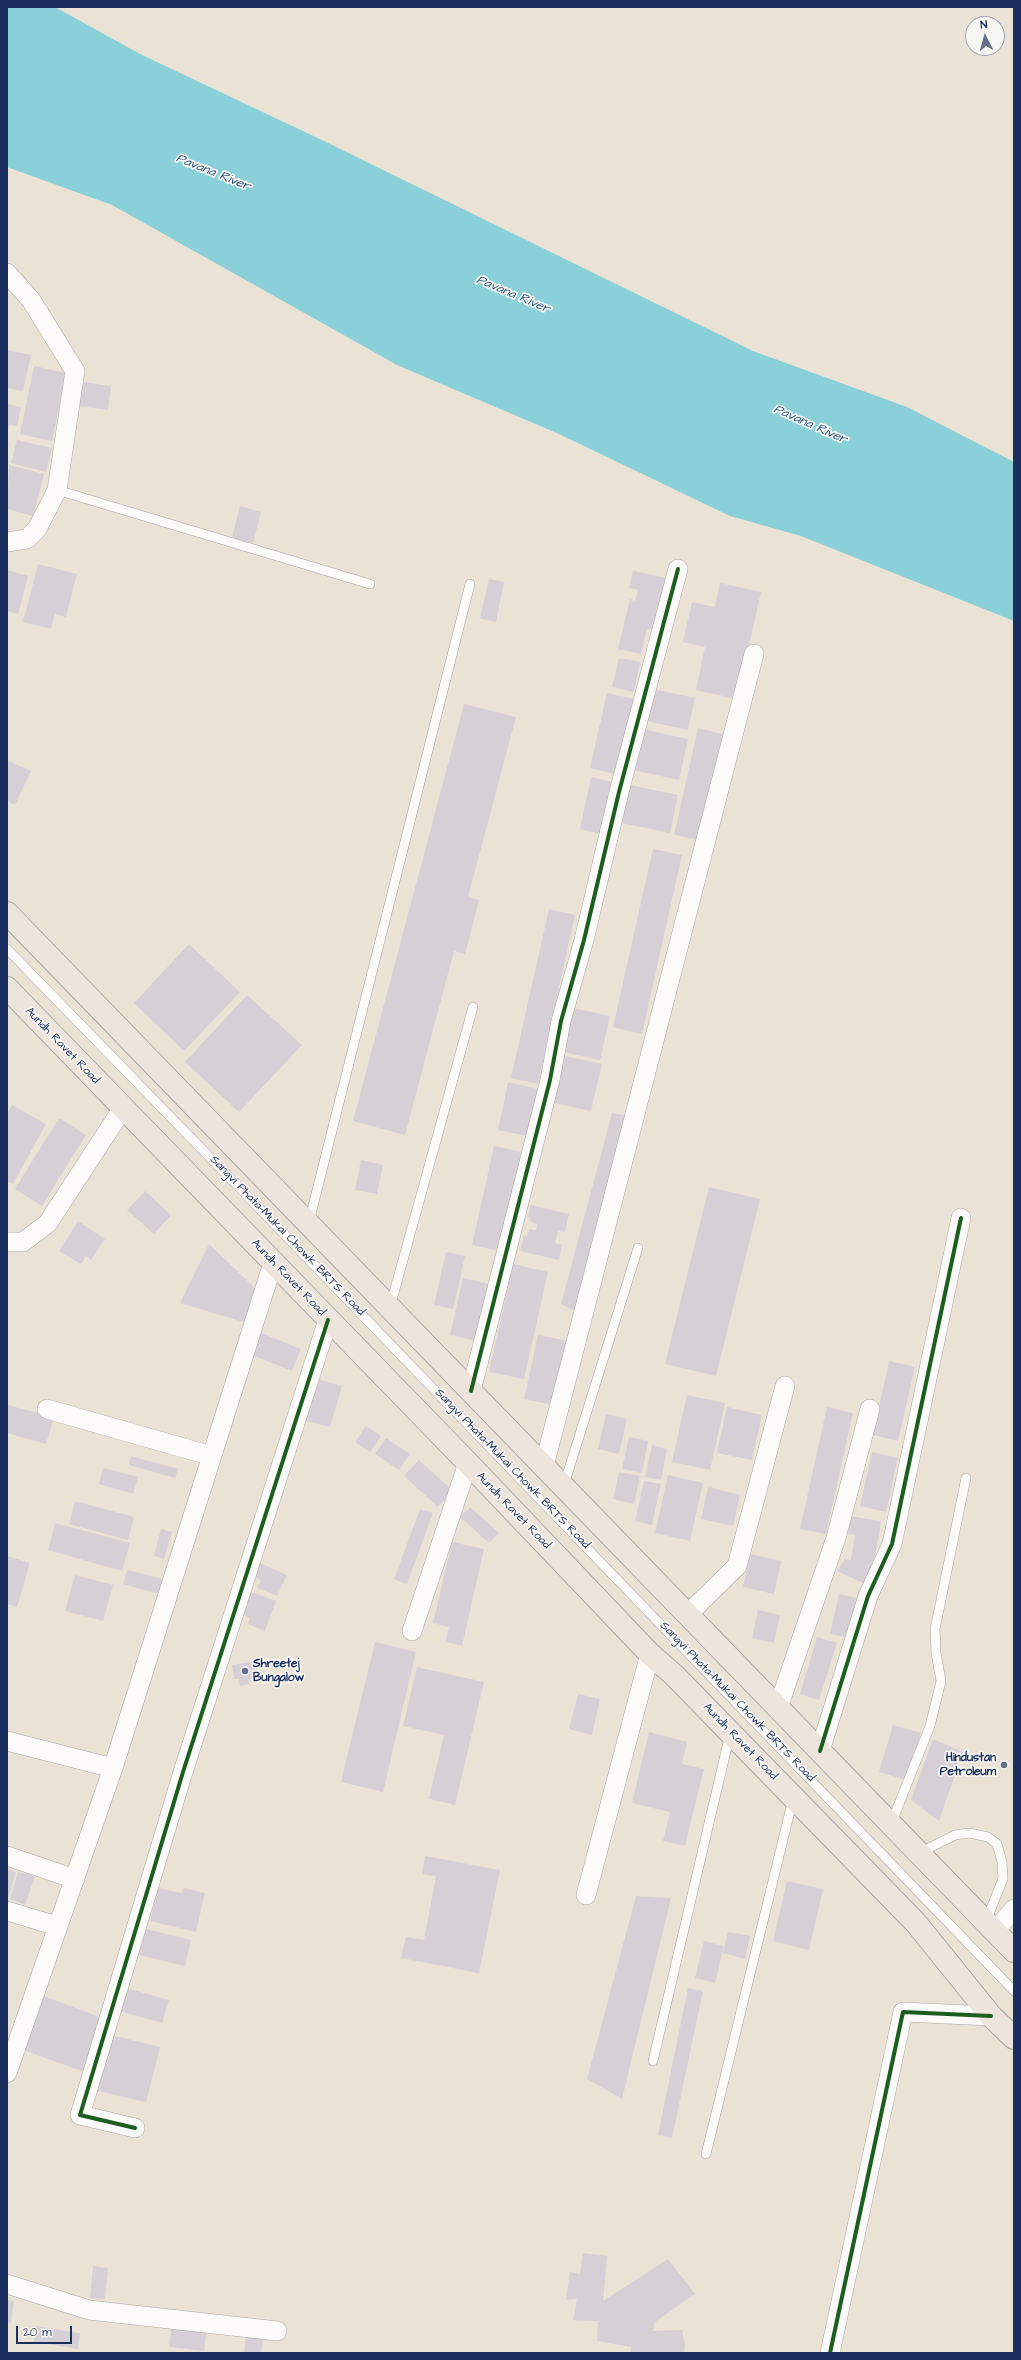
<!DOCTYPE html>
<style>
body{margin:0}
#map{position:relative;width:1021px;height:2360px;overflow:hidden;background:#ebe2d6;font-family:"Architects Daughter",sans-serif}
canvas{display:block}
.frame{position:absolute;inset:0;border:8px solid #1b2f5e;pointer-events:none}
.north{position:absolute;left:965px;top:16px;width:40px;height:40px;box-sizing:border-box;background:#f6f6f2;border:1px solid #9ea6b7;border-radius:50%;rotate:354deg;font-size:11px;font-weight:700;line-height:16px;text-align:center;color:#1b2f5e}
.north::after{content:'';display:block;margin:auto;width:14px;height:18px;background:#646e88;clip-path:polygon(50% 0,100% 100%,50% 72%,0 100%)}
.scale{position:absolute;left:16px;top:2326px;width:56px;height:18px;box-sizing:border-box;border:2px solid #1b2f5e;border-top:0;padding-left:5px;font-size:12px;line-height:14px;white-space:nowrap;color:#1b2f5e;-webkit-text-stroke:3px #f6f6f2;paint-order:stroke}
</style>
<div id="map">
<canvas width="1021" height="2360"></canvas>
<div class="frame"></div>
<div class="north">N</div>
<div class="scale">20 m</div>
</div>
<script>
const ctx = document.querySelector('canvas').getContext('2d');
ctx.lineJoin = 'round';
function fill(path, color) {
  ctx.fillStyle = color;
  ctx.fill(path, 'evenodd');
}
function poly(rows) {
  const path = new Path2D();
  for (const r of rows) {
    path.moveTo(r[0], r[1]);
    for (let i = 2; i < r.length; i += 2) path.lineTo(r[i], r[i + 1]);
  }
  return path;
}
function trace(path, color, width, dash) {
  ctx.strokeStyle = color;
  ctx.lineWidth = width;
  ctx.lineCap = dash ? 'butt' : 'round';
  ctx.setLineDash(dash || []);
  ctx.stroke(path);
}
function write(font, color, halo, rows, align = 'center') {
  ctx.font = font + ' "Architects Daughter",sans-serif';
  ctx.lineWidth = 3.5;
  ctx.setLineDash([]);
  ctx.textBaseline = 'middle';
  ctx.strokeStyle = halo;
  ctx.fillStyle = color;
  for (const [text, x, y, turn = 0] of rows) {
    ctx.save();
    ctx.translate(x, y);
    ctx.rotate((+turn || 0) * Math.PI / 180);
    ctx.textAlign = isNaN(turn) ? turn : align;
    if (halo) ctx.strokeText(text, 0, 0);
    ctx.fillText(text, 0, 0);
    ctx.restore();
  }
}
fill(poly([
 [7,7,55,7,140,54,326,142,753,351,907,407,1014,462,1014,621,801,536,730,516,559,434,397,365,112,205,7,167]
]), '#89d0d8');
fill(poly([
 [7,350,31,355,23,391,7,388],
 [34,366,66,373,52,441,20,434],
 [82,382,111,386,108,410,79,406],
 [7,404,21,407,17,426,9,425,8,429],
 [17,440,52,448,46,472,11,463],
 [9,465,44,474,33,516,7,509],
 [240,506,261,512,253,543,232,538],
 [38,564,77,574,66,617,55,614,51,629,23,622],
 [7,570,28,576,18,614,7,611],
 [633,571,671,579,659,631,647,629,641,654,618,649,630,599,635,601,638,590,629,588],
 [489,579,504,582,496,622,480,619],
 [720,583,761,592,737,699,696,690,705,647,683,642,692,602,715,607],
 [619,658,640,662,634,692,612,687],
 [653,689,695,698,688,730,646,721],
 [607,693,635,699,618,775,590,768],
 [464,704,516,717,468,897,479,900,465,954,454,951,405,1135,353,1121],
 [698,728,727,735,703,841,674,835],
 [642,729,688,739,679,780,633,770],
 [9,761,31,771,15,805,7,801,7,766],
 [591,777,612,782,600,834,580,829],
 [630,785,678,795,670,833,621,823],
 [653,849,682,855,642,1034,613,1027],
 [549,909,575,915,538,1084,511,1078],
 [189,944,240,992,184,1051,134,1003],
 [247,995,302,1045,239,1112,185,1062],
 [568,1007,610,1016,600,1060,558,1051],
 [560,1055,602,1064,591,1111,550,1102],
 [508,1082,542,1090,532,1137,498,1130],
 [12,1105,46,1124,13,1184,7,1181,7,1113],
 [612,1113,634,1117,582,1314,561,1304],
 [59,1118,86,1135,42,1206,15,1189],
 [494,1146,521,1152,499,1251,472,1245],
 [361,1160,383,1165,377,1194,355,1190],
 [709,1187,760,1199,716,1376,665,1364],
 [145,1191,171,1215,154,1234,127,1210],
 [531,1205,569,1214,565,1232,558,1231,555,1243,562,1245,559,1260,520,1251,524,1236,527,1237,529,1229,536,1230,537,1224,530,1222,531,1218,528,1217],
 [78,1221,105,1239,91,1260,86,1256,81,1264,59,1251],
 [209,1244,258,1291,250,1300,254,1302,247,1323,180,1303],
 [446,1252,465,1256,453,1309,434,1305],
 [513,1264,548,1272,524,1379,489,1372],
 [463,1278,490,1284,477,1341,450,1335],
 [256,1331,301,1349,292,1371,247,1353],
 [538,1335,573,1342,558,1406,524,1399],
 [889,1361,915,1367,898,1441,873,1435],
 [310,1377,342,1386,330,1427,298,1419],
 [687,1395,725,1403,710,1470,672,1462],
 [7,1405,54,1417,46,1444,7,1433],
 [727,1407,762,1415,752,1460,717,1453],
 [827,1407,853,1413,826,1534,800,1529],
 [606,1414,627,1419,619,1454,598,1449],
 [366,1426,381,1436,370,1452,355,1442],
 [629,1437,648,1441,642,1473,622,1469],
 [386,1438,410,1454,399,1470,375,1454],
 [652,1445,667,1449,661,1480,645,1477],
 [872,1452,898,1458,886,1512,860,1506],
 [131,1456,178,1469,175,1478,129,1465],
 [419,1460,453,1491,438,1507,404,1476],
 [103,1468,138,1477,133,1494,99,1484],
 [619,1472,640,1476,634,1504,613,1499],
 [668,1475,703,1483,690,1541,655,1533],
 [644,1481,661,1484,652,1525,635,1521],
 [708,1487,740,1495,733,1526,701,1519],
 [75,1501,134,1517,128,1540,69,1524],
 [470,1507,499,1533,489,1543,460,1517],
 [420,1509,433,1513,407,1584,394,1579],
 [851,1516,881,1521,876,1552,865,1584,837,1571,845,1559,851,1560,855,1535,848,1534],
 [55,1523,130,1543,122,1571,48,1550],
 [161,1529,172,1532,164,1559,154,1556],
 [452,1542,484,1549,462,1646,445,1642,449,1627,433,1623],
 [750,1554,781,1561,774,1594,743,1587],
 [7,1556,30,1563,17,1607,7,1604],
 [260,1563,287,1575,277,1596,257,1588,261,1580,254,1577],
 [127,1570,163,1579,159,1594,123,1584],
 [75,1575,113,1585,103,1621,65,1611],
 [249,1591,276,1601,265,1631,248,1624,250,1618,241,1614],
 [839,1594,860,1599,851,1638,830,1634],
 [758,1610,780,1615,774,1643,752,1638],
 [817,1637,837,1643,819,1700,800,1694],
 [375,1642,416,1652,383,1792,341,1782],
 [255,1661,257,1678,249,1680,250,1684,240,1686,239,1679,234,1679,232,1665],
 [417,1667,484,1682,455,1805,429,1799,444,1735,403,1726],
 [578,1694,600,1699,592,1735,569,1729],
 [893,1725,921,1733,906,1780,879,1772],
 [649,1732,687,1742,682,1764,704,1769,685,1846,663,1841,670,1812,632,1803],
 [933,1739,963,1752,939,1821,911,1800],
 [425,1856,500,1870,479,1973,401,1958,406,1937,424,1940,436,1876,422,1874],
 [7,1869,16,1872,7,1901],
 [18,1872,35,1876,25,1905,10,1899],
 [787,1881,823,1889,809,1950,773,1941],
 [158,1888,182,1893,184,1888,205,1893,196,1932,150,1921],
 [636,1896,671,1898,622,2099,587,2079],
 [146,1929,191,1940,185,1966,139,1955],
 [728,1932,750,1936,745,1959,723,1953],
 [704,1941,724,1946,715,1983,695,1978],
 [123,1987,169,2000,162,2023,116,2010],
 [688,1988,703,1991,672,2138,658,2135],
 [41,1995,102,2018,82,2071,20,2049],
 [111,2035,160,2047,146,2102,98,2091],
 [583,2253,607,2256,603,2301,668,2259,695,2294,655,2322,653,2331,682,2330,685,2345,684,2353,630,2353,631,2347,597,2341,598,2321,573,2320,577,2299,566,2300,570,2272,580,2274],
 [93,2266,108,2268,105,2299,90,2298],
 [7,2300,14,2301,11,2323,7,2322],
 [172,2324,207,2327,204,2351,169,2347],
 [36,2326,80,2333,78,2349,34,2342],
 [246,2336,263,2338,261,2353,244,2353]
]), '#d7cfd6');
const lane = poly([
 [57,490,370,584],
 [7,949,232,1180,1014,1991],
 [309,1222,470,584],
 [390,1307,473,1007],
 [564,1485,638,1248],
 [891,1824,930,1726,941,1681,936,1653,935,1629,966,1478],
 [919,1853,955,1835,969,1833,988,1837,997,1844,1002,1862,1003,1879,986,1921],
 [653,2061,730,1734],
 [706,2154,793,1799]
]);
const street = poly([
 [7,273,31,300,75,371,57,490,37,529,27,539,7,542],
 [7,1242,23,1242,48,1223,123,1108],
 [471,1391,550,1080,561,1021,584,940,619,792,678,569],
 [47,1409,212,1456],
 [544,1466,754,654],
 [688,1614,737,1566,785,1386],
 [412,1631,468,1463],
 [778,1708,836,1538,870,1409],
 [7,1741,113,1768],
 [820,1751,868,1596,892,1544,961,1218],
 [7,1856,75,1879],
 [586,1895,650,1654],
 [7,1911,57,1926],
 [995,1931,1014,1909],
 [7,2073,113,1768,273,1263],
 [135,2128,80,2115,183,1772,328,1320],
 [7,2284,89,2310,277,2331],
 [830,2353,903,2012,991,2016]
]);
const primary = poly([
 [7,913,1014,1951],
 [7,988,468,1463,650,1654,674,1675,916,1923,991,2016,1014,2038]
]);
trace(lane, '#a8a5a4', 10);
trace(street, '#a8a5a4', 20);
trace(primary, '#a8a5a4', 24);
trace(lane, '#fcfbf9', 9);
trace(street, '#fcfbf9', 19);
trace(primary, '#ede5dc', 22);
trace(poly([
 [471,1391,550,1080,561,1021,584,940,619,792,678,569],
 [820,1751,868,1596,892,1544,961,1218],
 [135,2128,80,2115,183,1772,328,1320],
 [830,2353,903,2012,991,2016]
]), '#1b5e20', 4);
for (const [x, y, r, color] of [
 [245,1671,4,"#646e88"],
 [1004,1765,4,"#646e88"]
]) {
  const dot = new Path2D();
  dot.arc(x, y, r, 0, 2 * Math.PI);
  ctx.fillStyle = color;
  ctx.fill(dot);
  trace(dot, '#f6f6f2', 1.5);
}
write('12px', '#1b2f5e', '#f6f6f2', [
 ["Aundh Ravet Road",62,1046,46],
 ["Sangvi Phata-Mukai Chowk BRTS Road",287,1236,46],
 ["Aundh Ravet Road",288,1278,46],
 ["Sangvi Phata-Mukai Chowk BRTS Road",512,1469,46],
 ["Aundh Ravet Road",513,1511,46],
 ["Sangvi Phata-Mukai Chowk BRTS Road",737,1702,46],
 ["Aundh Ravet Road",740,1742,46]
]);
write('bold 12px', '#1b2f5e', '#f6f6f2', [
 ["Shreetej",253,1664],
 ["Bungalow",253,1678],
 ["Hindustan",996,1758,"right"],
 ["Petroleum",996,1772,"right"]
], 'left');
write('italic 13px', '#2c567d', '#f6f6f2', [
 ["Pavana River",213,173,22],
 ["Pavana River",513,295,23],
 ["Pavana River",810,425,24]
]);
</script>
